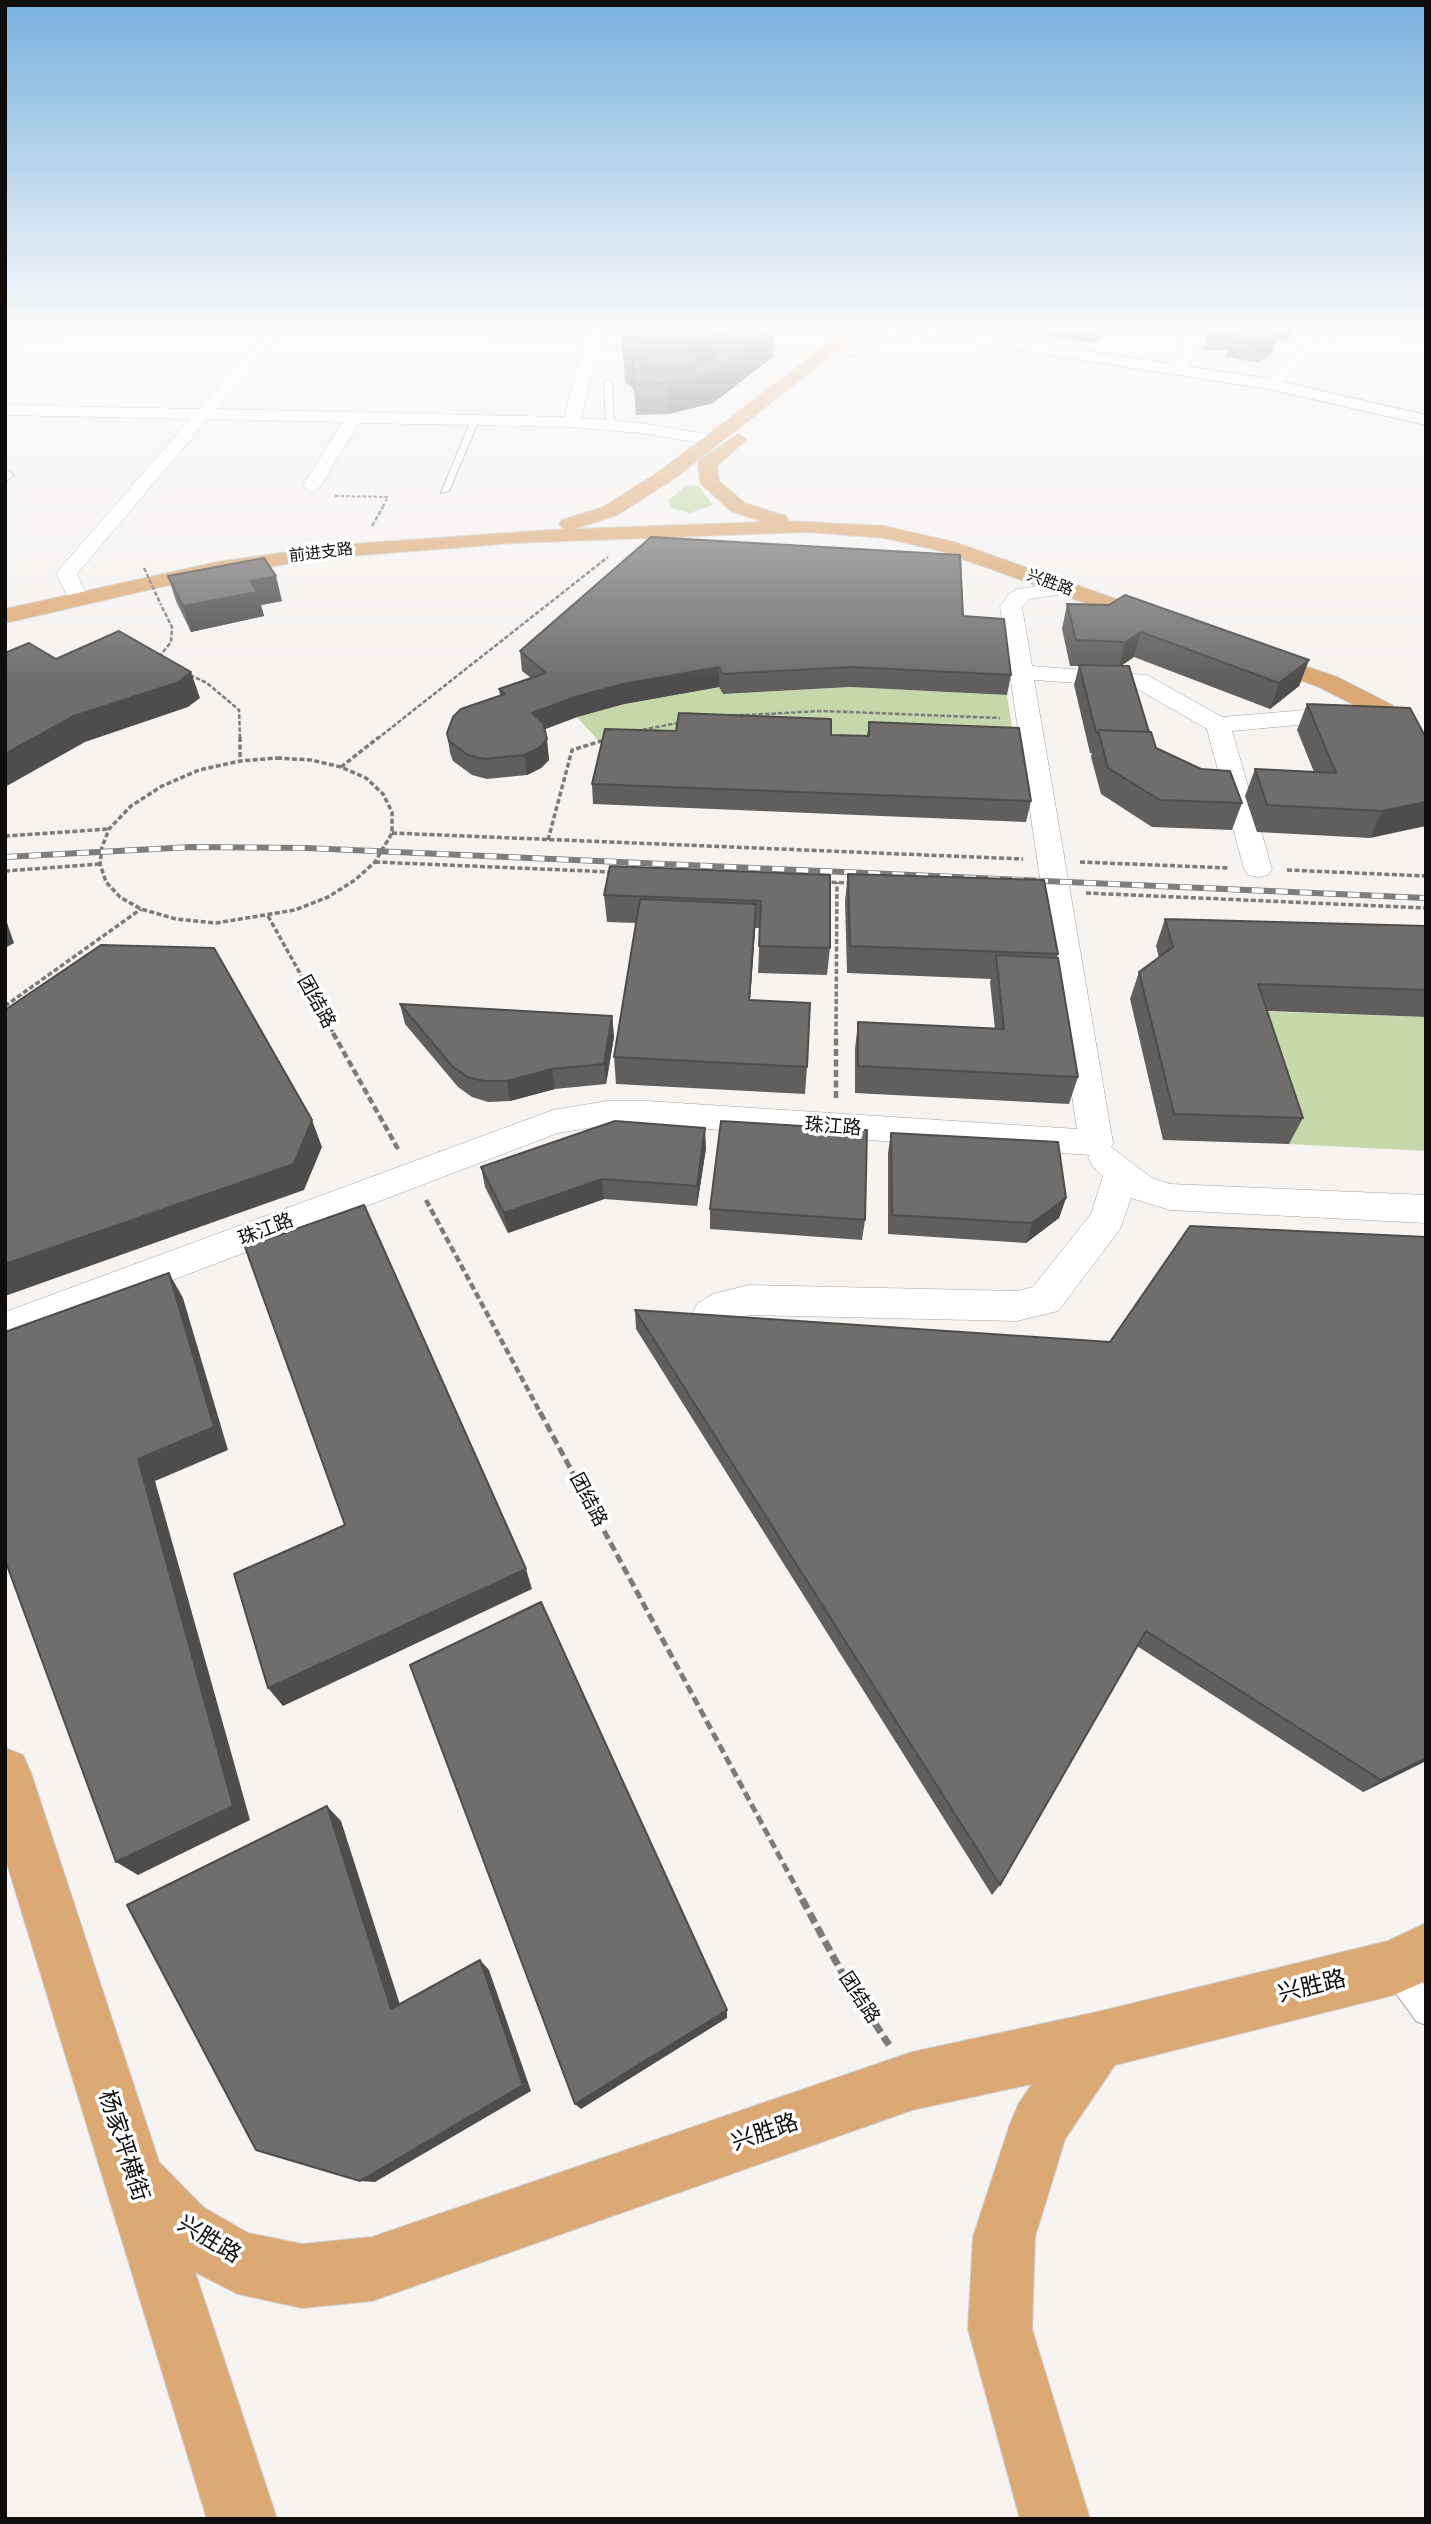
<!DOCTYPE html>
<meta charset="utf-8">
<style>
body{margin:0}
#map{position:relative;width:1431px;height:2524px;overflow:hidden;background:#f6f3f1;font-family:Manrope,sans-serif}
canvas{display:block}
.frame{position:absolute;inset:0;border:7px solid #0f0e0d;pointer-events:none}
</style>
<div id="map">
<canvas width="1431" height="2524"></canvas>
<div class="frame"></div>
</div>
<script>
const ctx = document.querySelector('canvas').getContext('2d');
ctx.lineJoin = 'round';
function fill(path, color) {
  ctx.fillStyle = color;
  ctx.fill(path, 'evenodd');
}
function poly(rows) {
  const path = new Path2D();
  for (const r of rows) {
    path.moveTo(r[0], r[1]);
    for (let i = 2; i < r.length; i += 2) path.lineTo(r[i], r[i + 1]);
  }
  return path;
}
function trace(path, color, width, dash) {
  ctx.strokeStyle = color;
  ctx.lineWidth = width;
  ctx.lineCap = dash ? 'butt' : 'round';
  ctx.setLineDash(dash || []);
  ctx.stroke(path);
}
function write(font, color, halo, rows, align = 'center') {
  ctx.font = font + ' Manrope,"Noto Sans SC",sans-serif';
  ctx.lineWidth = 7;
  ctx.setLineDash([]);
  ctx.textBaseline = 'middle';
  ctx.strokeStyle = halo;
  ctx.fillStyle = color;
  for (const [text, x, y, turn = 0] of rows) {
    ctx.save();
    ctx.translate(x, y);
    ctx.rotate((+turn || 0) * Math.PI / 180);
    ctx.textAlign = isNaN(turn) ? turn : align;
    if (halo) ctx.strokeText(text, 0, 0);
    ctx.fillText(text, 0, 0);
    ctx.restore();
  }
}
fill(poly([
 [686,485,699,486,713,505,690,513,670,508,668,501],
 [719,687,724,694,850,687,1007,695,1015,748,606,749,577,717,624,704],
 [1246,1011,1426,1017,1426,1151,1289,1144]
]), '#c5d8a9');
const lane = poly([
 [1377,328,1426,336,1426,340,1378,330,1377,328],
 [608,379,612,382,614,425,610,428,606,425,604,382,608,379],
 [475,417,479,420,449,491,441,493,471,420,475,417],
 [5,468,14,475,5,482,5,468],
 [1394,1953,1404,1957,1426,1987,1426,2025,1416,2021,1384,1977,1380,1967,1384,1957,1394,1953]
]);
const street = poly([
 [63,328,88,328,5,353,5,343,63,328],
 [270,328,285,328,217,409,564,417,585,341,415,332,408,328,587,332,589,328,603,328,599,345,603,352,672,353,680,358,672,363,608,364,595,360,581,418,642,423,712,435,721,440,712,445,642,433,571,427,359,423,321,486,312,492,303,486,342,422,208,419,77,574,88,598,84,602,70,602,56,573,190,419,5,415,5,405,199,409,270,328],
 [989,328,1005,328,989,341,981,336,989,328],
 [1195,328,1211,328,1201,338,1187,367,1175,367,1173,364,1186,336,1195,328],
 [1309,328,1324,328,1332,339,1275,387,1263,387,1263,381,1316,338,1309,328],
 [752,341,820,352,828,357,820,362,752,351,725,353,717,348,725,343,752,341],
 [1065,583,1072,585,1075,589,1072,593,1029,599,1022,607,1032,666,1147,675,1222,717,1353,706,1361,708,1365,713,1361,718,1353,720,1232,731,1272,869,1268,875,1258,877,1248,875,1244,869,1207,729,1134,687,1034,680,1113,1143,1111,1147,1152,1178,1170,1184,1426,1195,1426,1223,1170,1210,1131,1198,1120,1229,1058,1311,1017,1321,749,1315,725,1325,716,1344,702,1349,688,1344,683,1333,697,1304,713,1294,749,1285,1017,1291,1033,1287,1091,1214,1103,1176,1093,1167,1088,1158,1090,1155,647,1125,607,1125,558,1133,5,1344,5,1312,553,1110,607,1101,647,1101,1077,1129,1000,607,1009,594,1017,589,1065,583]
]);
const secondary = poly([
 [884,328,939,328,1269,379,1426,415,1426,425,1269,389,921,335,893,336,851,356,843,351,884,328]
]);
const primary = poly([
 [848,328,866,328,674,479,617,515,575,529,763,522,731,511,700,483,698,464,700,460,738,434,747,439,717,466,719,481,745,503,786,516,789,521,884,526,954,542,1167,617,1170,622,1167,627,1151,627,941,551,884,538,807,532,514,543,338,557,217,574,5,623,5,609,217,562,338,545,564,529,559,524,562,520,603,507,660,471,848,328],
 [1255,649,1337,677,1392,705,1426,736,1426,758,1417,755,1374,715,1319,687,1247,661,1243,656,1247,651,1255,649],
 [5,1748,23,1755,31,1773,159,2162,203,2207,248,2233,302,2244,372,2237,912,2052,1097,2012,1388,1941,1426,1923,1426,1981,1394,1995,1115,2065,1065,2139,1035,2237,1032,2329,1090,2519,1020,2519,968,2329,973,2237,1010,2124,1019,2103,1032,2084,912,2110,372,2301,302,2308,238,2294,195,2272,277,2519,207,2519,5,1857,5,1748]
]);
trace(lane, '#a2a09e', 2);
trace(street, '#a2a09e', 1);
trace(secondary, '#a2a09e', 2);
trace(primary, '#cfcfcf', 2);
trace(poly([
 [335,496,388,497,382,508]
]), '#7d7b79', 2, [3.5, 2]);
trace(poly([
 [372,526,383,507],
 [159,657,171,642,172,627,161,605],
 [190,675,207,683,239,710,240,739],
 [726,716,822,711,1000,718],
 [636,731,683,722],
 [377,739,608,557]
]), '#7d7b79', 2.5, [4.5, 2]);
trace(poly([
 [240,737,240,761],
 [277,758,311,760,341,767,366,778,383,794,392,812,392,833,375,862,355,880,328,897,295,910,216,923,176,919,141,909,120,897,106,882,100,864,102,847,109,829,131,806,162,786,199,770,240,761,277,758],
 [341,767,379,737],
 [392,833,1023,859],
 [5,836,109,829],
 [548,840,572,750,608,739],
 [375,862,612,872],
 [1080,862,1229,868],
 [1287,870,1426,876],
 [5,871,100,864],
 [824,882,850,883],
 [1086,893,1426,908],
 [268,916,334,1034],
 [5,1006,141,909],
 [836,1034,837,882]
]), '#7d7b79', 3.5, [5, 2.5]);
trace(poly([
 [333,1033,398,1149],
 [836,1098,836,1033],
 [426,1200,541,1414]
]), '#7d7b79', 4.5, [7, 3.5]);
trace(poly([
 [540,1412,803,1900]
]), '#7d7b79', 5, [9, 4.5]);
trace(poly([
 [802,1899,841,1971,889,2045]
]), '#7d7b79', 7, [11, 5]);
fill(lane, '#fff');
fill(street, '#fff');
fill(secondary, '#fff');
fill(primary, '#dca874');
const rail = poly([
 [5,857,192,847,306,848,1426,898]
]);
trace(rail, '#7f7d7c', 6);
trace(rail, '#fff', 4.5, [12]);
trace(poly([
 [144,568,161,605]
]), '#7d7b79', 2.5, [4.5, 2]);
fill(poly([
 [638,328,713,334,774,328,773,357,713,403,668,414,636,415,634,390,625,382,623,352,638,338],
 [1021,328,1108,328,1102,332,1101,338,1096,343,1021,332],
 [1213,328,1295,328,1288,338,1281,341,1276,340,1272,352,1266,359,1262,359,1258,363,1226,357,1228,350,1204,350,1208,334],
 [168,576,282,601,261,605,264,616,191,632,176,601],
 [1067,604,1309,660,1299,686,1270,709,1134,657,1121,666,1156,748,1242,803,1232,830,1152,827,1101,794,1091,757,1092,753,1090,753,1074,685,1079,666,1070,666,1062,629],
 [963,616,1011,675,1007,695,850,687,723,694,719,687,624,704,577,717,545,729,549,760,541,768,527,775,487,779,472,775,453,761,450,753,447,733,500,696,499,689,531,678,522,671,520,651],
 [1307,704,1426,738,1370,838,1257,832,1245,796,1255,769,1314,772,1297,730],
 [869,722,1031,801,1026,822,593,804,592,784,831,735,867,736],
 [848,874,1058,954,1057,958,1078,1077,1069,1104,855,1093,855,1049,858,1022,995,1029,990,982,991,979,847,973,845,901],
 [830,875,830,948,827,975,758,973,760,928,755,928,750,1000,807,1067,805,1094,616,1084,614,1057,636,923,607,922,604,895],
 [1165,919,1426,926,1426,1017,1267,1011,1303,1118,1289,1144,1163,1140,1130,999,1139,972,1159,958,1156,946],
 [400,1004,612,1016,614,1037,606,1084,555,1089,510,1101,488,1102,472,1097,458,1087,405,1024],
 [891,1133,1066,1198,1059,1218,1026,1243,888,1234,888,1153],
 [706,1148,697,1206,604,1199,508,1233,485,1187,481,1167],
 [710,1209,865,1220,862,1240,710,1229],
 [635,1310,1426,1761,1363,1792,1137,1646,1000,1885,992,1895,636,1329]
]), '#605f5d');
fill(poly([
 [774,328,773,357,713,403,668,414,667,383,694,377,694,347,713,335],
 [1099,328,1108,328,1102,332,1101,338,1096,343],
 [1285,328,1295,328,1288,338,1281,341],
 [1276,331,1274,340,1277,336,1272,352,1266,359,1273,336],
 [1266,343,1262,359,1258,363,1262,347],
 [276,576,282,601,261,605,264,616,191,632,183,606,251,581],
 [1141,632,1134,657,1119,667,1125,642],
 [1309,660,1299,686,1270,709,1279,683],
 [719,667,719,687,624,704,577,717,535,733,532,713,575,697,623,684],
 [191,672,200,698,188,707,85,742,5,787,5,754,74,716],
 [547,739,549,760,541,768,527,775,524,755],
 [1426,802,1426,826,1370,838,1382,811],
 [756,904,755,931,748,1027,749,1000],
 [5,917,14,943,5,948],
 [612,1016,614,1037,606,1084,604,1064],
 [552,1069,555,1089,510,1101,507,1081],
 [312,1120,322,1147,304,1190,5,1296,5,1264],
 [705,1128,706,1148,697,1206,697,1186],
 [602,1179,604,1199,508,1233,504,1213],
 [1066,1198,1059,1218,1026,1243,1032,1223],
 [169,1273,183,1298,228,1450,155,1481,250,1820,138,1875,116,1862,138,1459],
 [526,1569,532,1589,283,1706,268,1688],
 [1426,1758,1426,1761,1363,1792,1381,1780],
 [327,1806,341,1821,404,2017,391,2009],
 [480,1960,489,1970,531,2091,375,2182,360,2181],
 [727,2010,727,2018,581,2109,575,2104]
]), '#4e4d4c');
const building = poly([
 [638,328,712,328,713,335,694,347,640,348,638,328],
 [725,328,773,328,713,373,667,383,634,384,633,360,623,352,623,336,638,336,641,371,694,370,714,357,713,334,716,334,725,328],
 [1213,328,1259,328,1276,331,1273,336,1277,336,1271,343,1266,343,1262,347,1231,341,1237,335,1208,334,1213,328],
 [651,537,960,555,963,616,1004,619,1011,675,851,667,723,674,719,667,623,684,575,697,532,713,543,723,547,739,539,748,524,755,484,759,468,755,449,741,447,733,453,717,461,709,505,694,499,689,546,673,520,651,651,537],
 [264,558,276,576,251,581,257,592,183,606,168,576,264,558],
 [1125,595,1309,660,1279,683,1141,632,1125,642,1076,640,1067,604,1109,605,1125,595],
 [119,631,191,672,179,682,74,716,5,754,5,653,29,643,56,659,119,631],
 [1079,665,1129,666,1149,732,1098,730,1098,733,1096,733,1079,665],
 [1307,704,1410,708,1426,738,1426,802,1382,811,1267,805,1255,769,1336,773,1307,704],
 [679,713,831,719,831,735,869,736,869,722,1019,728,1031,801,592,784,605,729,676,731,679,713],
 [1098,730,1151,732,1156,748,1201,769,1230,771,1242,803,1160,800,1108,768,1098,730],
 [610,866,830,875,830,948,759,946,761,901,604,895,610,866],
 [848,874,1044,880,1058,954,850,946,848,874],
 [640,899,756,904,749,1000,810,1003,807,1067,614,1057,640,899],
 [1165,919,1426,926,1426,990,1258,984,1303,1118,1174,1114,1139,972,1173,947,1165,919],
 [101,945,214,948,312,1120,294,1164,5,1264,5,1010,101,945],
 [996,955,1058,958,1078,1077,858,1066,858,1022,1004,1029,996,955],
 [400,1004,612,1016,604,1064,552,1069,507,1081,484,1081,468,1077,453,1067,400,1004],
 [615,1121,705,1128,697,1186,602,1179,504,1213,481,1167,615,1121],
 [721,1121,867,1130,865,1220,710,1209,721,1121],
 [891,1133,1058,1142,1066,1198,1032,1223,892,1215,891,1133],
 [364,1205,526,1569,268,1688,234,1574,345,1525,245,1247,364,1205],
 [1190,1226,1426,1237,1426,1758,1381,1780,1146,1631,1000,1885,635,1310,1110,1342,1190,1226],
 [169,1273,214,1427,138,1459,233,1806,116,1862,5,1560,5,1332,169,1273],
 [541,1602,727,2010,575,2104,410,1665,541,1602],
 [327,1806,391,2009,480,1960,523,2085,360,2181,256,2150,127,1905,327,1806]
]);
fill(building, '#706e6c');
trace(building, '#4e4d4c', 2);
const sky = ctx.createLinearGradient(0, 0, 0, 681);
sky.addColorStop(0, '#77b0dd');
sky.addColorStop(0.48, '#fbfaf9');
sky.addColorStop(1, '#fbfaf900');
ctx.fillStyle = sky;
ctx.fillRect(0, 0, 1431, 681);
write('16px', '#0f0e0d', '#fff', [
 ["前进支路",321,553,-7],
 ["兴胜路",1050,583,20]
]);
write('19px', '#0f0e0d', '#fff', [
 ["团结路",316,1002,61],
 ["珠江路",833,1127,4],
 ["珠江路",266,1230,-21],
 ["团结路",588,1500,62],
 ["团结路",859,1998,57]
]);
write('23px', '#0f0e0d', '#fff', [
 ["兴胜路",1312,1987,-14],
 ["兴胜路",765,2133,-19],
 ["杨家坪横街",123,2146,72],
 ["兴胜路",209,2240,31]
]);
</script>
